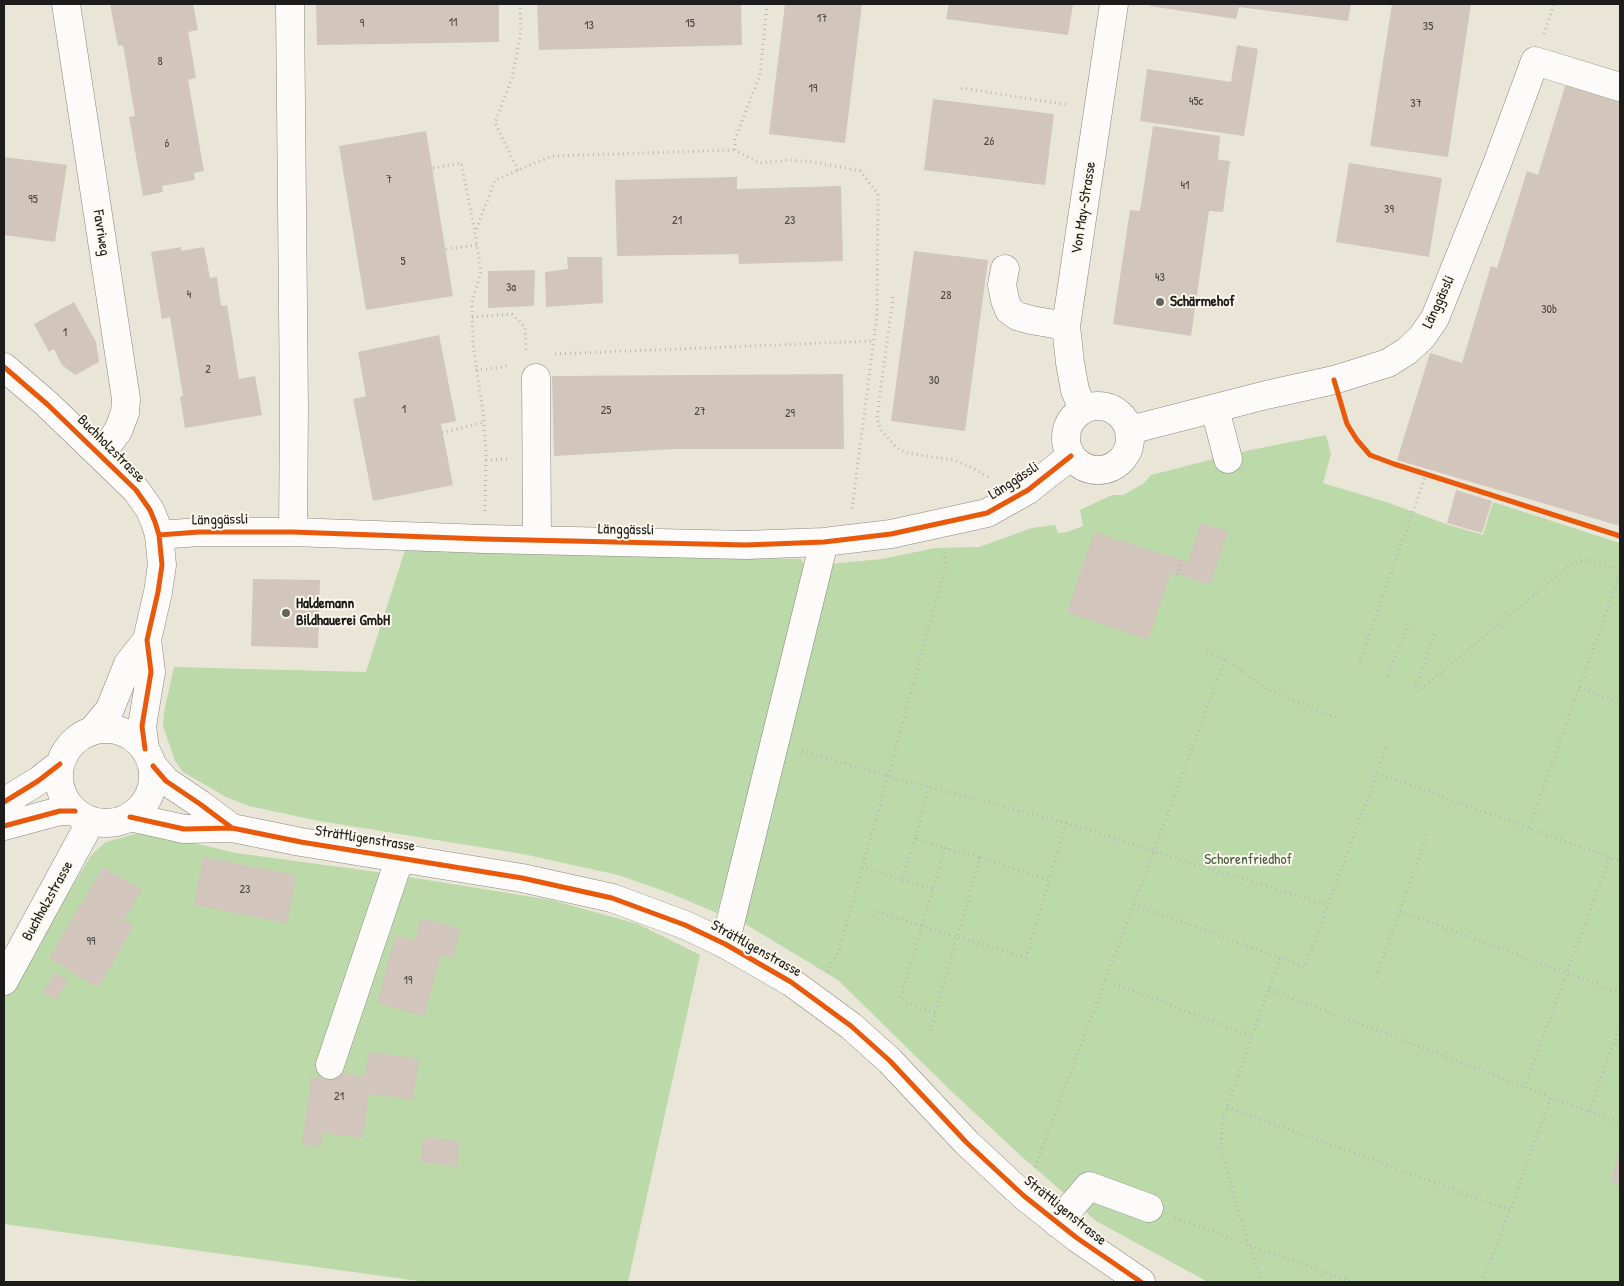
<!DOCTYPE html>
<meta charset="utf-8">
<style>
body{margin:0}
#map{position:relative;width:1624px;height:1286px;overflow:hidden;background:#e9e6d8;font-family:"Patrick Hand",sans-serif}
canvas{display:block}
.frame{position:absolute;inset:0;border:5px solid #1c1c1c;pointer-events:none}
</style>
<div id="map">
<canvas width="1624" height="1286"></canvas>
<div class="frame"></div>
</div>
<script>
const ctx = document.querySelector('canvas').getContext('2d');
ctx.lineJoin = 'round';
function fill(path, color) {
  ctx.fillStyle = color;
  ctx.fill(path, 'evenodd');
}
function poly(rows) {
  const path = new Path2D();
  for (const r of rows) {
    if (r.length === 3) {
      path.moveTo(r[0] + r[2], r[1]);
      path.arc(r[0], r[1], r[2], 0, 2 * Math.PI);
      continue;
    }
    path.moveTo(r[0], r[1]);
    for (let i = 2; i < r.length; i += 2) path.lineTo(r[i], r[i + 1]);
  }
  return path;
}
function trace(path, color, width, dash) {
  ctx.strokeStyle = color;
  ctx.lineWidth = width;
  ctx.lineCap = dash ? 'butt' : 'round';
  ctx.setLineDash(dash || []);
  ctx.stroke(path);
}
function write(font, color, halo, rows, align = 'center') {
  ctx.font = font + ' "Patrick Hand",sans-serif';
  ctx.lineWidth = 4;
  ctx.setLineDash([]);
  ctx.textBaseline = 'middle';
  ctx.strokeStyle = halo;
  ctx.fillStyle = color;
  for (const [text, x, y, turn = 0] of rows) {
    ctx.save();
    ctx.translate(x, y);
    ctx.rotate((+turn || 0) * Math.PI / 180);
    ctx.textAlign = isNaN(turn) ? turn : align;
    if (halo) ctx.strokeText(text, 0, 0);
    ctx.fillText(text, 0, 0);
    ctx.restore();
  }
}
fill(poly([
 [1326,435,1331,454,1323,483,1389,503,1446,524,1483,535,1493,502,1620,543,1620,1282,1208,1282,1096,1221,1020,1155,948,1088,838,980,737,919,829,564,882,559,935,548,979,547,1032,528,1055,525,1058,533,1067,532,1083,526,1080,510,1112,495,1123,495,1143,484,1151,475,1241,452],
 [405,550,801,559,809,573,717,913,667,892,618,875,523,854,319,821,249,806,226,797,183,772,175,761,163,726,164,712,174,667,366,672],
 [142,832,173,838,236,853,384,873,551,900,638,924,700,955,628,1282,426,1282,4,1224,4,998,92,854,106,842]
]), '#bcd9a9');
fill(poly([
 [110,4,193,4,198,30,188,32,196,78,188,80,204,171,194,173,195,180,162,186,163,192,143,196,129,117,135,116,123,45,118,46],
 [316,4,499,4,499,42,317,45],
 [537,4,741,4,742,45,539,50],
 [785,4,862,4,845,143,769,134],
 [949,4,1073,4,1068,35,946,19],
 [1151,4,1351,4,1348,21,1239,7,1236,19,1150,6],
 [1392,4,1471,4,1448,157,1370,146],
 [1237,45,1258,49,1244,136,1140,121,1147,69,1231,82],
 [1567,80,1620,96,1620,526,1397,460,1430,353,1462,363,1491,266,1497,268,1527,171,1538,175],
 [933,99,1054,114,1045,185,924,170],
 [1153,126,1220,136,1218,160,1230,161,1223,212,1209,211,1191,336,1113,324,1130,210,1140,211],
 [426,131,453,296,366,310,339,146],
 [4,157,67,165,55,242,4,235],
 [1349,163,1442,178,1429,257,1336,242],
 [737,177,737,189,841,186,843,261,739,264,738,254,617,256,615,180],
 [181,247,181,251,204,247,210,278,217,277,221,306,227,305,239,379,255,376,262,415,185,428,180,397,183,396,170,317,162,319,151,252],
 [914,251,988,260,965,431,891,421],
 [567,257,602,257,603,303,546,307,545,272,568,269],
 [535,270,534,306,488,308,488,271],
 [74,302,96,342,99,362,75,375,62,365,54,349,49,352,34,324],
 [439,335,456,421,441,424,453,485,373,501,353,399,366,396,358,352],
 [843,374,844,449,675,449,554,456,552,376],
 [1456,490,1492,501,1482,533,1447,523],
 [1201,523,1228,531,1210,585,1171,572,1148,640,1067,612,1094,532,1188,562],
 [253,579,320,580,318,648,251,646],
 [203,857,296,875,287,923,194,905],
 [103,867,142,890,124,920,134,926,98,988,49,958],
 [421,918,461,929,453,958,441,955,424,1016,377,1003,395,935,415,940],
 [55,972,68,979,56,1000,43,992],
 [369,1052,419,1059,413,1100,369,1094,363,1138,323,1133,321,1147,302,1144,311,1077,331,1080,332,1072,365,1076],
 [423,1137,460,1141,457,1167,420,1162],
 [1620,1151,1620,1185,1610,1181]
]), '#d1c5bc');
const minor = poly([
 [66,4,126,399,125,413,118,431,100,455],
 [290,4,294,409,293,532],
 [1005,269,1002,285,1005,300,1009,310,1017,316,1031,320,1066,326],
 [4,367,47,404,136,490,150,510,155,522,159,535,162,565,158,592,147,640,151,672,142,726,145,749],
 [536,378,537,540],
 [1098,438,32],
 [1215,409,1228,459],
 [1083,410,1075,390,1070,363,1066,326,1114,4],
 [1130,430,1266,395,1334,380,1388,363,1407,351,1422,337,1435,318,1497,164,1535,61,1620,87],
 [159,535,199,532,293,532,484,539,746,545,824,542,891,534,987,513,1028,490,1071,456],
 [92,731,110,709,128,664,147,640],
 [725,944,824,542],
 [4,981,84,834,89,820],
 [330,1065,400,857],
 [1057,1223,1089,1186,1149,1208]
]);
const major = poly([
 [106,776,47],
 [153,766,166,781,200,804,232,828],
 [4,802,38,781,60,764],
 [130,817,184,829,232,828,301,842,522,878,612,898,685,925,725,944,791,982,851,1026,890,1061,967,1143,1024,1196,1077,1238,1141,1282],
 [4,826,60,811,75,811]
]);
trace(minor, '#898781', 29);
trace(major, '#898781', 29);
trace(poly([
 [767,4,760,75,735,139,735,150,759,163,790,160,814,162,860,171,878,194,877,315,852,509],
 [1544,34,1554,4],
 [961,88,1069,105],
 [433,168,461,163,475,232],
 [518,170,495,123,512,78,521,32,520,4],
 [446,249,477,245],
 [893,297,877,417,880,429,897,448,906,453,954,460,971,467,990,478],
 [472,317,512,314,525,327,526,351],
 [555,354,874,341],
 [476,370,503,367,510,364],
 [442,433,484,422],
 [486,460,507,459],
 [485,511,486,454,483,412,473,344,472,302,481,272,475,233,495,180,552,156,735,150],
 [1177,575,1182,560],
 [1225,659,1265,688,1337,718],
 [1359,663,1426,475],
 [1388,676,1409,622],
 [1415,687,1436,632],
 [1579,688,1620,702],
 [1421,689,1569,566,1585,559,1620,570],
 [802,751,888,776,946,564,944,552],
 [1377,773,1620,861],
 [929,787,915,838,945,848],
 [1066,823,1154,851,1225,659,1207,652],
 [1529,828,1620,574],
 [915,838,902,880,933,889],
 [862,867,902,880],
 [1134,904,1280,958],
 [1400,911,1427,835],
 [827,972,839,951,888,776,1066,823,1026,958,870,910],
 [1376,977,1400,911,1620,993],
 [1105,980,1251,1036],
 [1269,989,1551,1097],
 [935,1013,900,1000,945,848,980,858],
 [930,1031,980,858,1049,880],
 [1524,1088,1610,857],
 [1227,1107,1510,1210],
 [1589,1112,1620,1123],
 [1035,1167,1154,851,1328,905],
 [1175,1218,1352,1282],
 [1264,1282,1248,1244,1221,1150,1222,1121,1280,958,1305,967,1387,746],
 [1482,1282,1510,1210,1551,1097,1589,1112,1620,1025]
]), '#b9b8b6', 3, [1, 4]);
trace(minor, '#fcfbf9', 28);
trace(major, '#fcfbf9', 28);
trace(poly([
 [4,367,47,404,136,490,150,510,155,522,159,535,162,565,158,592,147,640,151,672,142,726,145,749],
 [1334,380,1347,424,1357,440,1370,455,1394,464,1620,536],
 [159,535,199,532,293,532,484,539,746,545,824,542,891,534,987,513,1028,490,1071,456],
 [153,766,166,781,200,804,232,828],
 [4,802,38,781,60,764],
 [130,817,184,829,232,828,301,842,522,878,612,898,685,925,725,944,791,982,851,1026,890,1061,967,1143,1024,1196,1077,1238,1141,1282],
 [4,826,60,811,75,811]
]), '#e8590c', 5);
for (const [x, y, r, color] of [
 [1160,302,5,"#64635e"],
 [286,613,5,"#64635e"]
]) {
  const dot = new Path2D();
  dot.arc(x, y, r, 0, 2 * Math.PI);
  ctx.fillStyle = color;
  ctx.fill(dot);
  trace(dot, '#fbf7ec', 2);
}
write('12px', '#494644', null, [
 ["17",822,19],
 ["11",453,23],
 ["9",362,24],
 ["15",690,24],
 ["13",589,26],
 ["35",1428,27],
 ["8",160,62],
 ["19",813,89],
 ["45c",1196,102],
 ["37",1416,104],
 ["26",989,142],
 ["6",167,144],
 ["7",389,180],
 ["41",1185,186],
 ["95",33,200],
 ["39",1389,210],
 ["21",677,221],
 ["23",790,221],
 ["5",403,262],
 ["43",1160,278],
 ["3a",511,288],
 ["4",189,295],
 ["28",946,296],
 ["30b",1549,310],
 ["1",65,333],
 ["2",208,370],
 ["30",934,381],
 ["1",404,410],
 ["25",606,411],
 ["27",700,412],
 ["29",790,414],
 ["23",245,890],
 ["99",91,942],
 ["19",408,981],
 ["21",339,1097]
]);
write('15px', '#1c1c1c', '#fbf7ec', [
 ["Von May-Strasse",1084,208,-81],
 ["Favriweg",101,233,81],
 ["Länggässli",1439,302,-65],
 ["Buchholzstrasse",111,449,45],
 ["Länggässli",1014,481,-33],
 ["Länggässli",220,520,-1],
 ["Länggässli",626,530,1],
 ["Strättligenstrasse",365,839,9],
 ["Buchholzstrasse",48,901,-61],
 ["Strättligenstrasse",756,949,29],
 ["Strättligenstrasse",1065,1211,39]
]);
write('bold 15px', '#1c1c1c', '#fbf7ec', [
 ["Schärmehof",1170,302],
 ["Haldemann",296,604],
 ["Bildhauerei GmbH",296,621]
], 'left');
write('15px', '#475b40', '#fbf7ec', [
 ["Schorenfriedhof",1248,860]
]);
</script>
